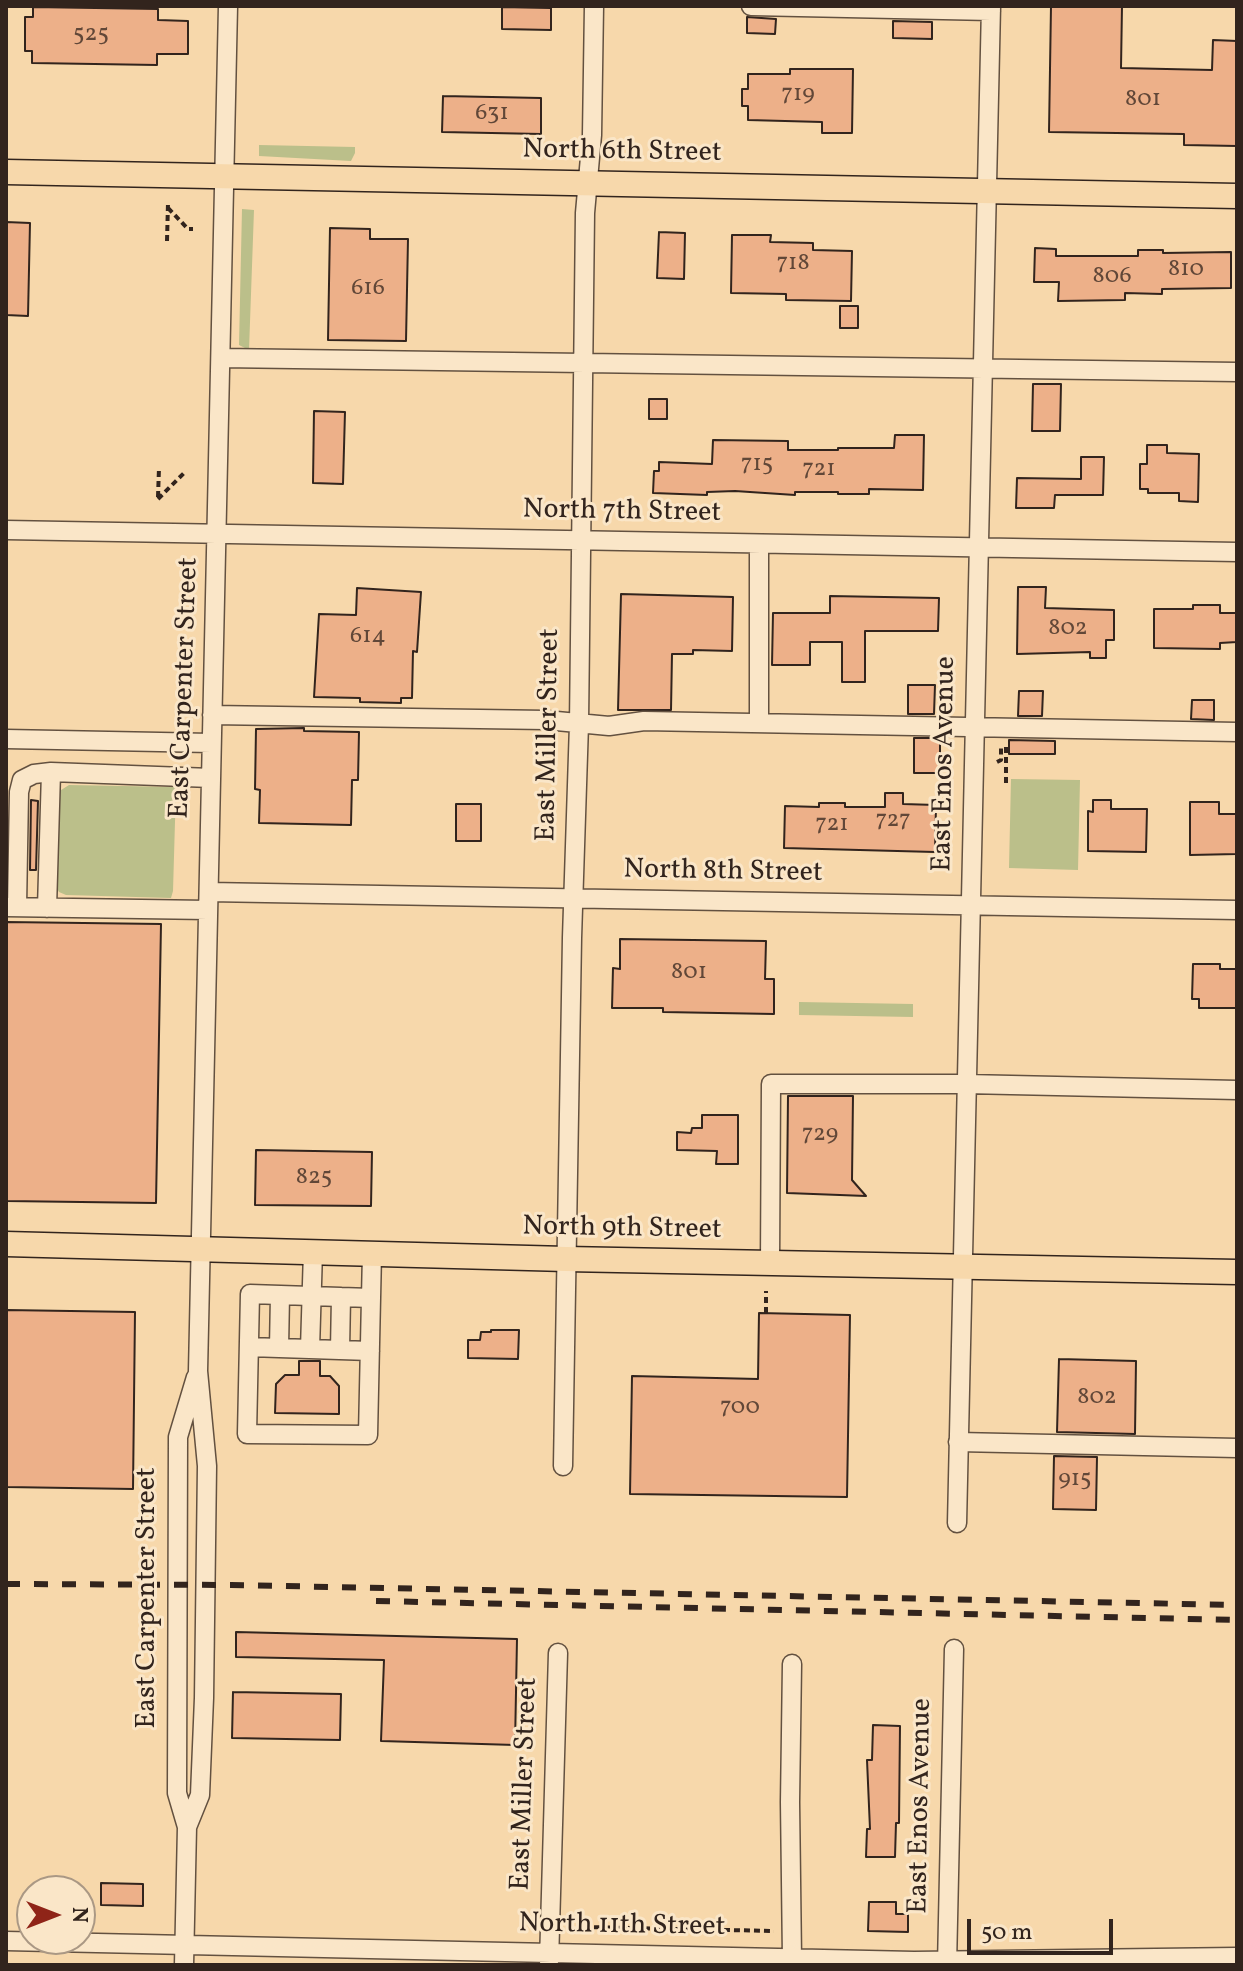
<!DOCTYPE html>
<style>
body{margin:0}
#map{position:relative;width:1243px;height:1971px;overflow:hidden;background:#f7d8ab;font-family:Vollkorn,serif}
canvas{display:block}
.frame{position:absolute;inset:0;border:8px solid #32241d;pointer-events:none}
.north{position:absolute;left:16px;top:1875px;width:80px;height:80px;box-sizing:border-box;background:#fae6c8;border:2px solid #aa9884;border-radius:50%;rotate:90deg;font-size:22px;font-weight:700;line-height:32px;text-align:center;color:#32241d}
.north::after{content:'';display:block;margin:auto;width:28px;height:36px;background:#8f2418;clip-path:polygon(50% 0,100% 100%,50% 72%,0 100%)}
.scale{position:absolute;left:967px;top:1919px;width:146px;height:36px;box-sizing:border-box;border:4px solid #32241d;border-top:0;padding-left:10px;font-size:24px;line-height:28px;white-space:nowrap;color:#32241d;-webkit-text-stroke:6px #fae6c8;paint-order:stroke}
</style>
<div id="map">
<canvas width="1243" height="1971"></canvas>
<div class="frame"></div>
<div class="north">N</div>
<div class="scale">50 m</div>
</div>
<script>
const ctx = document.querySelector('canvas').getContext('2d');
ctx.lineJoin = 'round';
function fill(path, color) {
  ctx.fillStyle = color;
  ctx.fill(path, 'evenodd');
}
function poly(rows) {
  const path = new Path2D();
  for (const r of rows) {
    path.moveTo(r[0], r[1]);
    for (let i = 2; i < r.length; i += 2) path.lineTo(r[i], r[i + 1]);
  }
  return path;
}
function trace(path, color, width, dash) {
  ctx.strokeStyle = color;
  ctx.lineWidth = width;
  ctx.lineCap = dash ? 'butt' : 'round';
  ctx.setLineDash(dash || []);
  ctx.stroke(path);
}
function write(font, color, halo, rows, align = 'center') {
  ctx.font = font + ' Vollkorn,serif';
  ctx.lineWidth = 6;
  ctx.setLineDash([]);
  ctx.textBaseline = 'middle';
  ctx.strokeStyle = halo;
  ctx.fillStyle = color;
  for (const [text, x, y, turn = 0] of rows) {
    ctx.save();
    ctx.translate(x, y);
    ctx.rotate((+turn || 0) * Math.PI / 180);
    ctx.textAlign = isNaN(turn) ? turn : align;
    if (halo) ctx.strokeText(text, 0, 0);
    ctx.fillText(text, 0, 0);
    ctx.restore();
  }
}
fill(poly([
 [259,145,355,147,355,153,351,161,259,156],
 [242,209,254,210,249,350,239,345],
 [1011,779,1080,780,1078,870,1009,868],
 [69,785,176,787,173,891,171,898,66,895,59,892,56,887,58,792],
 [799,1002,913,1004,913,1017,799,1015]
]), '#bbbf8a');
const building = poly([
 [1051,6,1122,6,1121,68,1212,70,1213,40,1237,41,1237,146,1184,145,1184,134,1049,132,1051,6],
 [33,7,158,9,158,20,188,21,188,54,157,54,157,65,32,63,32,51,25,51,25,17,33,17,33,7],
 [502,7,551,8,551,30,502,29,502,7],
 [747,17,776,19,775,34,747,33,747,17],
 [893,21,932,22,932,39,893,38,893,21],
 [790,69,853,69,852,133,822,133,822,122,748,120,748,106,742,106,742,89,748,89,748,74,790,74,790,69],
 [443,96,541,98,541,134,442,132,443,96],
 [6,222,30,223,28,316,6,315,6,222],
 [330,228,370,229,370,239,408,239,406,341,328,340,330,228],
 [659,232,685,233,684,279,657,278,659,232],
 [732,235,771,235,770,242,813,243,813,250,852,251,851,301,786,300,786,294,731,293,732,235],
 [1035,248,1056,249,1056,256,1138,256,1138,250,1163,250,1163,253,1231,252,1231,288,1162,289,1162,294,1125,293,1125,300,1058,301,1059,282,1034,282,1035,248],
 [840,306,858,306,858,328,840,328,840,306],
 [1033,384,1061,384,1060,431,1032,431,1033,384],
 [649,399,667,399,667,419,649,419,649,399],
 [314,411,345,412,343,484,313,483,314,411],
 [895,435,924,435,923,490,869,489,869,494,838,494,838,492,795,492,795,495,735,491,707,492,707,495,653,493,654,471,659,471,659,462,712,464,713,440,788,441,788,450,838,450,838,448,894,448,895,435],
 [1147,445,1167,445,1167,453,1199,454,1198,502,1179,501,1179,493,1148,493,1148,489,1140,489,1140,464,1147,464,1147,445],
 [1081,457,1104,457,1103,495,1055,495,1054,508,1016,508,1017,478,1081,479,1081,457],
 [1018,587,1046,587,1045,608,1114,610,1114,640,1106,640,1106,658,1090,658,1090,652,1017,654,1018,587],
 [357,588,421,592,417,652,413,651,412,698,401,698,401,703,360,702,360,698,314,697,319,614,356,615,357,588],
 [621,594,733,597,732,651,693,650,693,654,672,654,671,710,618,710,621,594],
 [830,596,939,598,938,631,865,631,865,682,842,682,842,642,810,642,810,665,772,665,773,613,830,613,830,596],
 [1193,605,1220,605,1220,613,1237,613,1237,642,1220,643,1220,649,1154,648,1154,609,1193,609,1193,605],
 [908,685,935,685,934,714,908,714,908,685],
 [1019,691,1043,691,1042,716,1018,716,1019,691],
 [1192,700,1214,700,1214,720,1191,719,1192,700],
 [304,728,304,731,359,732,358,780,352,780,351,825,259,823,260,790,255,789,256,729,304,728],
 [914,738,940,738,940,773,914,773,914,738],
 [1009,740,1055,741,1055,754,1009,754,1009,740],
 [885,793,903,793,903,804,936,805,935,852,784,848,785,806,819,807,819,803,845,803,845,807,885,807,885,793],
 [31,800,38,801,36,870,30,870,31,800],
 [1093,800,1111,800,1111,809,1147,809,1146,852,1088,851,1088,811,1093,812,1093,800],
 [1190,802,1219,802,1219,814,1237,814,1237,854,1190,855,1190,802],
 [456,804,481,804,481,841,456,841,456,804],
 [6,922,161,924,156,1203,6,1201,6,922],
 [620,939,766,941,765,979,774,979,774,1014,663,1012,663,1008,612,1008,613,968,620,969,620,939],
 [1193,964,1220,964,1220,969,1237,969,1237,1008,1199,1008,1199,999,1192,999,1193,964],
 [788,1096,853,1096,852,1180,866,1196,787,1193,788,1096],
 [702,1115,738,1115,738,1164,716,1164,717,1151,677,1150,677,1132,691,1133,692,1128,702,1128,702,1115],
 [256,1150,372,1152,371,1206,255,1205,256,1150],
 [6,1310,135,1312,133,1489,6,1487,6,1310],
 [759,1313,850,1315,847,1497,630,1494,632,1376,758,1379,759,1313],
 [491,1330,519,1330,518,1359,468,1358,468,1340,480,1340,481,1332,491,1332,491,1330],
 [1059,1359,1136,1361,1135,1434,1057,1432,1059,1359],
 [299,1361,320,1361,320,1376,330,1376,339,1386,339,1414,275,1413,276,1384,285,1375,299,1375,299,1361],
 [1054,1456,1097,1457,1096,1510,1053,1509,1054,1456],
 [236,1632,517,1639,515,1745,381,1741,384,1660,236,1657,236,1632],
 [233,1692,341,1694,340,1740,232,1738,233,1692],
 [873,1725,900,1726,899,1823,896,1823,895,1857,866,1857,867,1829,870,1829,867,1760,872,1760,873,1725],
 [101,1883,143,1884,143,1906,101,1905,101,1883],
 [869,1902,896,1902,896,1914,908,1914,908,1932,868,1931,869,1902]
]);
fill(building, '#edb089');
trace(building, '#32241d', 2);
const minor = poly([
 [751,6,991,11],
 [222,358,1237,372],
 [6,530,1237,552],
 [759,544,759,723],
 [212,715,546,720,609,726,644,721,1237,732],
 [6,739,211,743],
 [209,892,1237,910],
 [6,907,208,910],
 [17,907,19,792,22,780,34,774,51,772,211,778],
 [47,908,51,772],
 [770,1263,771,1084,966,1084,1237,1090],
 [371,1298,250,1294,247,1434,368,1435,371,1298,372,1253],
 [249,1347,370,1351],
 [279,1348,280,1295],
 [310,1349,313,1251],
 [340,1350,341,1297],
 [958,1442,1237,1448],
 [563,1466,572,938,579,724,585,213,592,135,594,6],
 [957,1523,991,6],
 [187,1827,200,1795,204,1698,207,1466,198,1371,228,6],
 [6,1941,914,1961,1237,1957],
 [792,1959,790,1802,792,1664],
 [549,1962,558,1653],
 [184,1965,187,1827,177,1793,178,1437,196,1377],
 [947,1965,954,1649]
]);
const major = poly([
 [6,172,1237,196],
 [6,1244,566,1259,1237,1272]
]);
trace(minor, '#635140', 21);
trace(major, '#32241d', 27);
trace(poly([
 [168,208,188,229,193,229],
 [167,241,168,203],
 [158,497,159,468],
 [158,499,184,473,187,473],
 [997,762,1001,760,1001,746],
 [1006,783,1006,745],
 [766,1313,766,1291],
 [584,1927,774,1931]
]), '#32241d', 4, [6, 4]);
trace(minor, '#fae6c8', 18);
trace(major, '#f7d8ab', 24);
trace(poly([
 [6,1584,231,1585,1237,1605],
 [376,1601,1237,1620]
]), '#32241d', 6, [14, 14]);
write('24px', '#614738', null, [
 ["525",91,36],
 ["719",798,96],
 ["801",1143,101],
 ["631",492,115],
 ["718",793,265],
 ["810",1186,271],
 ["806",1112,278],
 ["616",368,290],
 ["715",757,466],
 ["721",819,471],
 ["802",1068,630],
 ["614",368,638],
 ["727",893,822],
 ["721",832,826],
 ["801",689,974],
 ["729",820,1136],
 ["825",314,1179],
 ["802",1097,1399],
 ["700",740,1409],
 ["915",1075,1481]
]);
write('28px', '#32241d', '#fae6c8', [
 ["North 6th Street",622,153,1],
 ["North 7th Street",622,513,1],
 ["East Carpenter Street",186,688,-88],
 ["East Miller Street",550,735,-89],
 ["East Enos Avenue",946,764,-89],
 ["North 8th Street",723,873,1],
 ["North 9th Street",622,1230,1],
 ["East Carpenter Street",149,1598,-90],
 ["East Miller Street",526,1784,-88],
 ["East Enos Avenue",922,1806,-89],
 ["North 11th Street",622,1927,1]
]);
</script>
